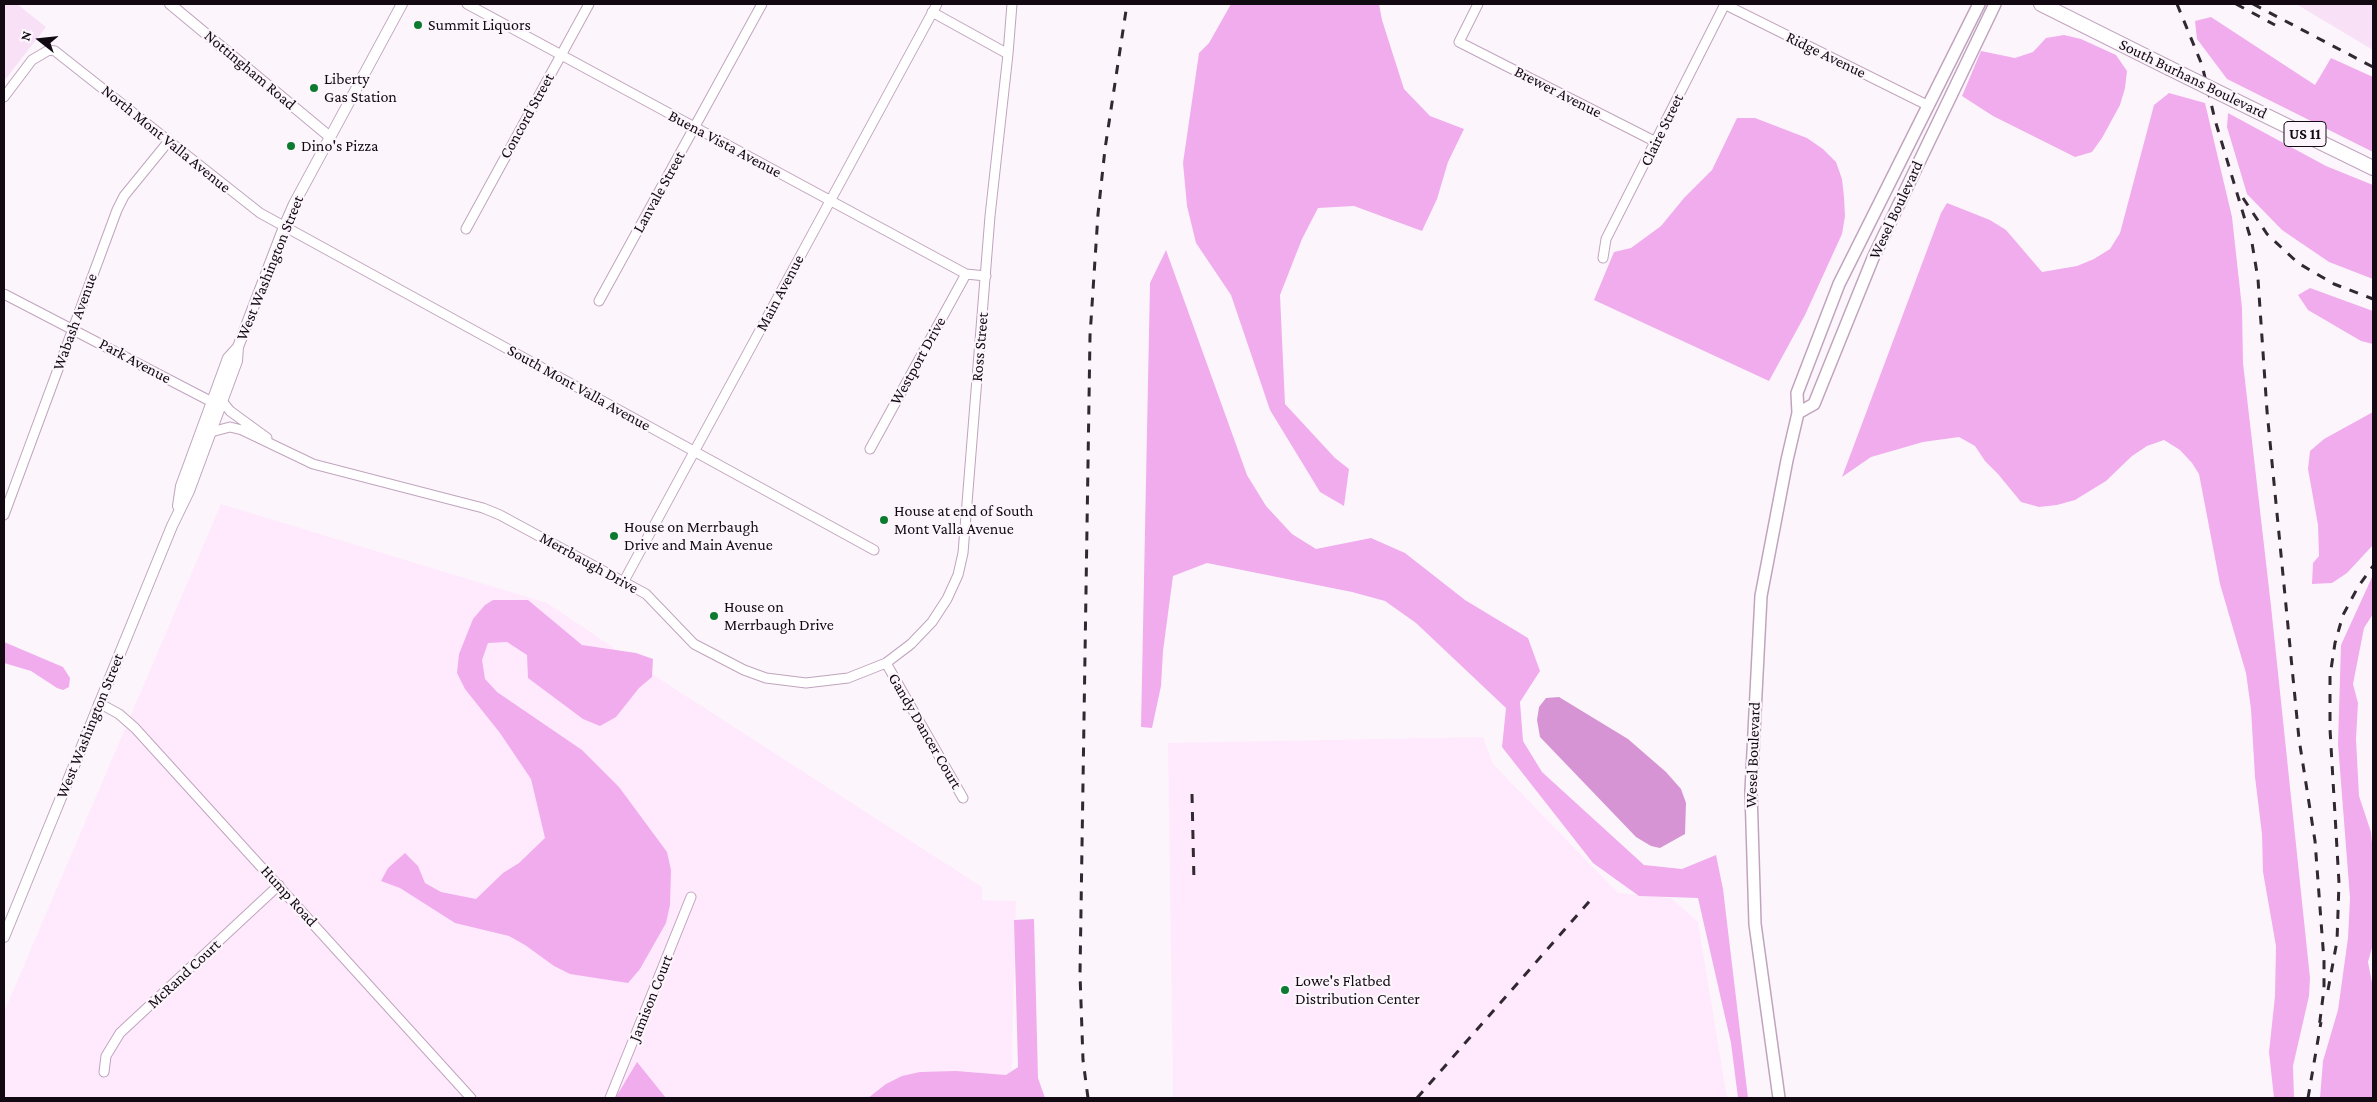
<!DOCTYPE html>
<style>
body{margin:0}
#map{position:relative;width:2377px;height:1102px;overflow:hidden;background:#fcf6fc;font-family:"Crimson Pro",serif}
canvas{display:block}
.frame{position:absolute;inset:0;border:5px solid #120912;pointer-events:none}
.north{position:absolute;left:15px;top:15px;width:50px;height:50px;-webkit-text-stroke:4px #fcf6fc;paint-order:stroke;rotate:286deg;font-size:14px;font-weight:700;line-height:20px;text-align:center;color:#120912}
.north::after{content:'';display:block;margin:auto;width:18px;height:22px;background:#120912;clip-path:polygon(50% 0,100% 100%,50% 72%,0 100%)}
</style>
<div id="map">
<canvas width="2377" height="1102"></canvas>
<div class="frame"></div>
<div class="north">N</div>
</div>
<script>
const ctx = document.querySelector('canvas').getContext('2d');
ctx.lineJoin = 'round';
function fill(path, color) {
  ctx.fillStyle = color;
  ctx.fill(path, 'evenodd');
}
function poly(rows) {
  const path = new Path2D();
  for (const r of rows) {
    path.moveTo(r[0], r[1]);
    for (let i = 2; i < r.length; i += 2) path.lineTo(r[i], r[i + 1]);
  }
  return path;
}
function trace(path, color, width, dash) {
  ctx.strokeStyle = color;
  ctx.lineWidth = width;
  ctx.lineCap = dash ? 'butt' : 'round';
  ctx.setLineDash(dash || []);
  ctx.stroke(path);
}
function write(font, color, halo, rows, align = 'center') {
  ctx.font = font + ' "Crimson Pro",serif';
  ctx.lineWidth = 4.5;
  ctx.setLineDash([]);
  ctx.textBaseline = 'middle';
  ctx.strokeStyle = halo;
  ctx.fillStyle = color;
  for (const [text, x, y, turn = 0] of rows) {
    ctx.save();
    ctx.translate(x, y);
    ctx.rotate((+turn || 0) * Math.PI / 180);
    ctx.textAlign = isNaN(turn) ? turn : align;
    if (halo) ctx.strokeText(text, 0, 0);
    ctx.fillText(text, 0, 0);
    ctx.restore();
  }
}
fill(poly([
 [221,504,547,603,669,685,982,887,982,900,1016,901,1011,1098,4,1098,4,1012],
 [1483,737,1493,764,1618,893,1671,898,1698,922,1727,1098,1173,1098,1168,743]
]), '#ffeafd');
fill(poly([
 [4,4,17,4,46,27,4,81],
 [2296,4,2373,4,2373,50]
]), '#f8e0f6');
fill(poly([
 [1231,4,1379,4,1382,20,1404,89,1430,116,1464,129,1448,162,1437,199,1422,231,1354,206,1318,208,1302,239,1280,295,1285,404,1335,458,1349,469,1344,506,1320,492,1270,410,1231,295,1196,243,1187,206,1183,163,1199,53,1209,43],
 [2211,17,2315,85,2331,58,2373,77,2373,152,2227,79,2197,39,2195,21],
 [2064,35,2081,39,2116,55,2127,71,2125,88,2120,105,2102,138,2092,152,2075,157,1993,116,1962,96,1981,51,2015,58,2033,52,2046,38],
 [2169,93,2205,103,2232,217,2242,308,2243,363,2271,606,2310,978,2309,996,2293,1066,2294,1098,2274,1098,2269,1052,2275,996,2276,946,2263,872,2262,834,2255,777,2251,709,2246,673,2220,584,2199,474,2192,463,2180,450,2164,440,2147,446,2132,456,2106,481,2075,500,2057,505,2039,507,2021,502,1998,474,1985,461,1975,446,1959,437,1923,442,1871,457,1842,477,1941,213,1947,203,1990,220,2006,230,2042,272,2077,266,2094,259,2110,249,2120,233,2154,105],
 [2228,113,2326,166,2373,185,2373,279,2329,262,2282,230,2247,194,2227,127],
 [1737,118,1755,118,1807,138,1823,149,1836,162,1842,179,1844,197,1845,216,1842,234,1805,315,1769,381,1594,300,1614,252,1631,248,1661,226,1684,198,1712,170],
 [1166,250,1247,475,1266,506,1292,534,1316,549,1371,538,1405,553,1465,600,1528,638,1540,671,1520,702,1523,741,1542,772,1644,865,1682,869,1716,855,1723,889,1748,1098,1738,1098,1731,1043,1698,898,1639,896,1593,863,1502,747,1506,708,1416,623,1385,601,1352,592,1207,563,1173,576,1163,651,1161,686,1152,728,1141,727,1150,283],
 [2310,288,2373,311,2373,344,2361,341,2308,310,2298,295],
 [2373,412,2373,545,2347,573,2332,583,2312,584,2313,563,2319,556,2318,525,2308,469,2310,451,2324,439],
 [2373,575,2373,614,2364,628,2353,684,2358,703,2356,739,2359,796,2371,832,2373,855,2373,944,2368,962,2373,988,2373,1094,2372,1098,2320,1098,2323,1061,2338,1010,2348,938,2350,898,2338,744,2341,645],
 [493,600,528,600,582,645,636,653,653,659,652,677,639,688,616,717,600,726,583,719,528,678,527,655,507,642,488,643,482,660,485,679,497,692,582,750,619,787,667,852,671,870,670,905,666,923,640,969,628,983,570,974,554,966,525,945,509,936,455,923,400,888,381,881,388,868,405,853,418,866,425,883,441,892,476,899,503,873,519,863,545,838,531,779,500,733,465,689,457,673,459,654,473,619,485,605],
 [4,642,63,667,70,678,69,687,63,690,57,688,31,671,4,663],
 [1034,919,1038,1078,1045,1098,868,1098,886,1084,902,1076,920,1072,956,1071,1006,1075,1018,1067,1014,920],
 [637,1062,666,1098,616,1097]
]), '#f1acee');
fill(poly([
 [1559,697,1628,739,1666,772,1681,789,1686,803,1685,834,1660,848,1651,846,1636,837,1540,737,1537,720,1539,707,1546,698]
]), '#d794d5');
const minor = poly([
 [467,4,966,274,986,276],
 [1478,4,1459,42,1656,142],
 [1724,4,1929,106],
 [932,12,1008,54],
 [4,97,32,60,49,50,55,51,260,213,874,550],
 [466,229,589,4],
 [1603,258,1606,239,1725,4],
 [4,294,212,402],
 [599,301,762,4],
 [222,401,230,411,267,438],
 [211,432,230,427,242,430,313,464,483,508,500,515,646,594,694,644,744,670,766,678,806,683,848,678,886,663,911,644,932,622,947,599,958,575,963,553,990,216,1008,54,1012,4],
 [870,449,966,274],
 [4,515,117,210,124,196,168,142],
 [624,581,937,4],
 [886,663,963,798],
 [99,703,119,714,135,728,471,1098],
 [104,1072,106,1056,120,1033,279,885],
 [610,1098,691,897]
]);
const tertiary = poly([
 [170,4,330,137],
 [178,506,181,486,228,358,238,347],
 [4,937,172,526,189,491,237,361,238,347,284,227,294,204,402,4]
]);
const secondary = poly([
 [1798,413,1814,404,1873,258,1995,4],
 [1779,1098,1755,924,1751,791,1761,596,1787,460,1798,413,1797,393,1839,284,1979,4]
]);
const primary = poly([
 [2041,4,2169,68],
 [2236,101,2373,168]
]);
trace(minor, '#c0a4be', 11);
trace(tertiary, '#c0a4be', 12);
trace(secondary, '#c0a4be', 14);
trace(primary, '#c0a4be', 16);
trace(minor, '#fff', 9);
trace(tertiary, '#fff', 10);
trace(secondary, '#fff', 11);
trace(primary, '#fff', 14);
trace(poly([
 [2177,4,2202,65,2215,120,2252,243,2258,279,2267,411,2299,739,2315,841,2324,961,2324,989,2319,1028],
 [2236,4,2275,25],
 [2253,4,2373,67],
 [2243,198,2267,234,2298,263,2334,284,2373,299],
 [1192,794,1194,882],
 [2328,990,2337,941,2339,883,2330,729,2330,676,2335,643,2343,615,2358,587,2373,566],
 [1088,1098,1083,1060,1080,974,1090,336,1098,214,1105,149,1127,4],
 [1417,1098,1594,896],
 [2308,1098,2321,1022]
]), '#312831', 3, [9, 9]);
const primaryBridge = poly([
 [2169,68,2236,101]
]);
trace(primaryBridge, '#c0a4be', 16, []);
trace(primaryBridge, '#fff', 14);
for (const [x, y, r, color] of [
 [418,25,5,"#0c7b30"],
 [314,88,5,"#0c7b30"],
 [291,146,5,"#0c7b30"],
 [884,520,5,"#0c7b30"],
 [614,536,5,"#0c7b30"],
 [714,616,5,"#0c7b30"],
 [1285,990,5,"#0c7b30"]
]) {
  const dot = new Path2D();
  dot.arc(x, y, r, 0, 2 * Math.PI);
  ctx.fillStyle = color;
  ctx.fill(dot);
  trace(dot, '#fcf6fc', 2);
}
for (const [x, y, w] of [
 [2305,134,42]
]) {
  const box = new Path2D();
  box.roundRect(x - w / 2, y - 12.5, w, 25, 4);
  ctx.fillStyle = '#fcf6fc';
  ctx.fill(box);
  trace(box, '#120912', 1);
}
write('bold 15px', '#120912', null, [
 ["US 11",2305,134]
]);
write('16px', '#120912', '#fcf6fc', [
 ["Summit Liquors",428,25],
 ["Liberty",324,79],
 ["Gas Station",324,97],
 ["Dino's Pizza",301,146],
 ["House at end of South",894,511],
 ["Mont Valla Avenue",894,529],
 ["House on Merrbaugh",624,527],
 ["Drive and Main Avenue",624,545],
 ["House on",724,607],
 ["Merrbaugh Drive",724,625],
 ["Lowe's Flatbed",1295,981],
 ["Distribution Center",1295,999]
], 'left');
write('16px', '#120912', '#fcf6fc', [
 ["Ridge Avenue",1826,55,26],
 ["Nottingham Road",250,70,40],
 ["South Burhans Boulevard",2193,79,26],
 ["Brewer Avenue",1558,92,27],
 ["Concord Street",527,116,-61],
 ["Claire Street",1662,130,-64],
 ["North Mont Valla Avenue",166,139,39],
 ["Buena Vista Avenue",725,144,28],
 ["Lanvale Street",659,192,-61],
 ["Wesel Boulevard",1896,210,-65],
 ["West Washington Street",270,268,-68],
 ["Main Avenue",780,293,-62],
 ["Wabash Avenue",75,322,-70],
 ["Ross Street",980,347,-85],
 ["Park Avenue",135,361,28],
 ["Westport Drive",918,361,-61],
 ["South Mont Valla Avenue",579,388,29],
 ["Merrbaugh Drive",589,563,29],
 ["West Washington Street",90,726,-68],
 ["Gandy Dancer Court",925,731,60],
 ["Wesel Boulevard",1753,755,-88],
 ["Hump Road",289,896,48],
 ["McRand Court",184,974,-43],
 ["Jamison Court",651,998,-68]
]);
</script>
